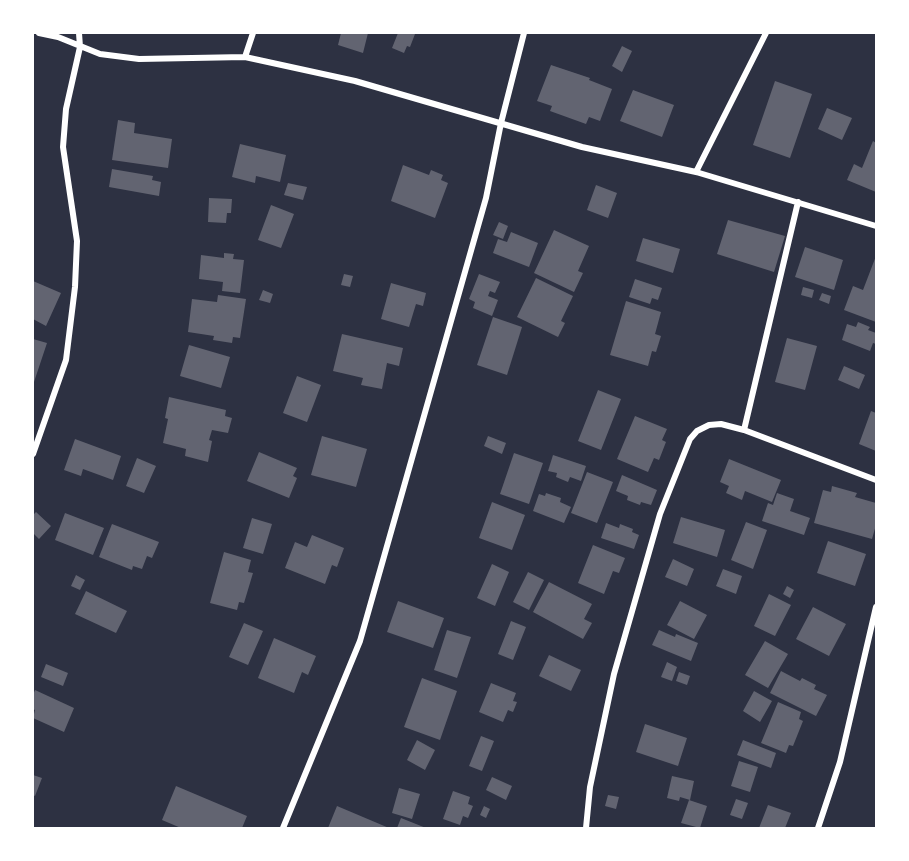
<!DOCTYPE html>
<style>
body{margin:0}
#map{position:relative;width:909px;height:861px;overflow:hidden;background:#2d3142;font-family:"Source Sans 3",sans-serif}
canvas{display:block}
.frame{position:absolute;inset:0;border:34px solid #fff;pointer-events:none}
</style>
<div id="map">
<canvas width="909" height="861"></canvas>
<div class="frame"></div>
</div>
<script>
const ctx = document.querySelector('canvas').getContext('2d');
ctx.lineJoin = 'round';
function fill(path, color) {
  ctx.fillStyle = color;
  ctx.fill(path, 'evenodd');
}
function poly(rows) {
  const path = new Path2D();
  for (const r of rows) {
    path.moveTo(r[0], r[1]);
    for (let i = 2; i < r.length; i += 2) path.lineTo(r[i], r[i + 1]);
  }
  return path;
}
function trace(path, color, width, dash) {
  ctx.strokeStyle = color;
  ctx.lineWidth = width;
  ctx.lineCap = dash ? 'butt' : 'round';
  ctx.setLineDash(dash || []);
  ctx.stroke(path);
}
fill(poly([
 [341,33,368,33,363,53,338,45],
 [398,33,415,34,410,47,407,46,404,53,392,48],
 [622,46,632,51,622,72,612,66],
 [551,65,590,78,589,80,612,89,600,121,589,117,586,124,550,111,552,106,537,101],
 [775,81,812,94,790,158,753,145],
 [633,90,674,105,662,137,620,121],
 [827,108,852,118,842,140,818,129],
 [118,120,135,123,134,133,172,139,168,168,112,160],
 [873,141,876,143,876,192,847,180,854,164,862,168],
 [240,144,286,155,280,182,256,176,255,183,232,177],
 [403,165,429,175,431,170,443,175,441,180,448,183,435,218,391,201],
 [112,169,153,176,152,180,161,182,159,196,109,187],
 [288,183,307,187,303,200,284,195],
 [596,185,617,193,608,218,587,210],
 [209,198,232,199,231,213,227,213,226,223,208,222],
 [271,205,294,214,281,248,258,240],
 [728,220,785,236,774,272,717,254],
 [499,222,508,226,503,239,493,235],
 [554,230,589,246,578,271,583,273,574,292,534,273],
 [511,232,538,243,529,267,493,253,498,239,507,242],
 [643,238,680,249,673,273,636,261],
 [805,247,843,260,834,290,795,277],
 [224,253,234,254,233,259,244,260,240,293,222,291,223,282,199,279,201,255,224,258],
 [876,256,876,322,844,310,853,286,863,290],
 [344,274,353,276,350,287,341,285],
 [479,274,500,282,495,293,490,291,488,296,498,300,492,316,473,308,475,302,469,299],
 [536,278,573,296,561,321,565,323,558,337,517,317],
 [635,279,662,288,658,300,652,298,650,304,629,297],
 [33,281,61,293,46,326,33,319],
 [391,283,426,293,423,306,416,304,409,327,381,319],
 [803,287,814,290,812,298,801,295],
 [263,290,273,294,270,303,259,300],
 [822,293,831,296,829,304,819,300],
 [218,295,246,299,240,338,233,337,232,343,213,340,214,336,188,332,192,299,217,302],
 [626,301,661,312,655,334,661,336,656,352,652,351,648,366,610,355],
 [493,317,522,327,507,375,477,365],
 [858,322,870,327,868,330,876,333,876,344,873,343,870,351,842,340,847,324,856,327],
 [342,334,403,348,399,366,387,363,382,389,361,385,363,378,333,371],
 [787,338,817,346,805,390,775,382],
 [33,339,47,343,33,385],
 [189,345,230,357,221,388,180,376],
 [844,366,865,375,859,389,838,380],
 [297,376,321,385,307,422,283,413],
 [598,390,621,399,601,450,578,441],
 [169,397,226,410,225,416,232,418,228,433,212,430,209,440,212,441,208,462,185,456,186,449,163,443,168,419,165,418],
 [871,411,876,413,876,451,859,444],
 [635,416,667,429,662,440,666,442,659,460,654,458,648,472,617,459],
 [322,436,367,449,356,487,311,475],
 [488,436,506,443,502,454,484,446],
 [75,439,121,456,113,480,83,469,81,476,64,470],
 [259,452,297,468,293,476,297,478,289,498,247,481],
 [514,453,543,463,529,504,500,494],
 [553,455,586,466,581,481,570,477,568,482,556,477,557,473,548,471],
 [137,458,156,466,144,493,126,486],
 [729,459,781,480,772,502,745,491,742,500,726,493,729,486,720,482],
 [587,472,613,482,597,523,571,513],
 [622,475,657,490,651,505,641,502,640,505,627,500,628,496,616,491],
 [832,486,857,493,855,497,876,503,876,525,872,539,814,523,823,490,831,492],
 [546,493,561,498,560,502,571,507,564,523,533,511,539,494,545,496],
 [777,493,794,499,790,511,810,518,804,535,762,521,768,503,773,505],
 [492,502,525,515,512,550,479,538],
 [36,512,51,526,39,539,33,533,33,515],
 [65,513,104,528,93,555,55,540],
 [681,517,725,530,717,557,673,543],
 [252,518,272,524,263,554,243,548],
 [746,522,767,530,753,569,731,560],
 [606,523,619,528,620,524,633,529,632,532,639,535,634,549,601,538],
 [112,524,159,542,152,558,147,556,142,569,133,566,132,570,99,557],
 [312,535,344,548,337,567,332,565,325,584,285,568,295,542,307,547],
 [828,541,866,554,855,586,817,573],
 [593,545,625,558,619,573,613,571,604,594,578,583],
 [224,552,251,560,248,572,253,573,244,603,239,602,237,610,210,603],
 [673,559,694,569,687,586,665,577],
 [492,564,509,572,495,606,477,598],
 [723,569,742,576,736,594,716,586],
 [528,572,544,580,529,610,513,602],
 [76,575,85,580,80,590,71,586],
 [549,582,592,604,584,619,592,623,583,639,533,612],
 [787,586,794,590,790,598,783,594],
 [86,591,127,611,116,633,75,614],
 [769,594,791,605,775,636,754,626],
 [398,601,444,618,433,648,387,632],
 [680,601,707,615,694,639,667,625],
 [813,607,846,624,829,656,796,639],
 [511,621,526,627,513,660,498,654],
 [244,623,263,631,248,665,229,657],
 [447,630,471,637,457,678,434,670],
 [659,630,675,637,676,634,698,643,691,661,652,645],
 [274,638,316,656,308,675,302,672,294,693,258,678],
 [765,641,788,654,768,688,745,675],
 [549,655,581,670,571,691,539,676],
 [667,662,677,667,672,681,661,677],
 [46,664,68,673,63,686,41,677],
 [781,671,800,681,802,678,816,685,814,689,827,695,816,716,770,693],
 [679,672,690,676,687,685,676,681],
 [422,678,457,691,440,740,404,727],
 [491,683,516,693,513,701,517,702,513,712,508,710,503,722,479,712],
 [35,690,74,708,64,732,33,718,35,710,33,709,33,695],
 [754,691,772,701,760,722,743,711],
 [778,702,801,712,799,719,803,721,793,746,789,745,786,753,761,743],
 [645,724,687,738,678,766,636,752],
 [481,736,494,741,482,771,469,766],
 [417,740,435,750,425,770,407,760],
 [743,740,776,753,771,768,737,755],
 [739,761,758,767,750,792,731,786],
 [33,775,42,778,35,796,33,795],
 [672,776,694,781,690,800,680,797,679,801,667,798],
 [492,777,512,786,506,800,486,790],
 [176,786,247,816,242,828,181,828,162,820],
 [399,788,420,794,412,819,392,813],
 [453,791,470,797,468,804,473,806,468,818,463,816,460,825,443,819],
 [608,795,619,797,616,809,605,806],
 [736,799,748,803,742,819,730,815],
 [689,800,707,806,700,828,681,823],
 [768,805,791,813,785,828,759,828],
 [337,806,389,828,328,828],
 [484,806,490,809,486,818,480,815],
 [401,818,426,828,397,828]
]), '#626471');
trace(poly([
 [39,33,58,37,100,54,139,59,245,57,355,81,582,147,696,172,876,226],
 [245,57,253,33],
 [696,172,766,33],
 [744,430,798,202],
 [33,454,66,360,75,287,77,241,63,147,66,109,80,47,79,33],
 [283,828,360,641,486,198,501,123,524,33],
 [586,828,590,787,614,674,660,514,690,439,697,431,709,425,721,424,744,430,876,480],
 [818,828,840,762,876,607]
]), '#fff', 6);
</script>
